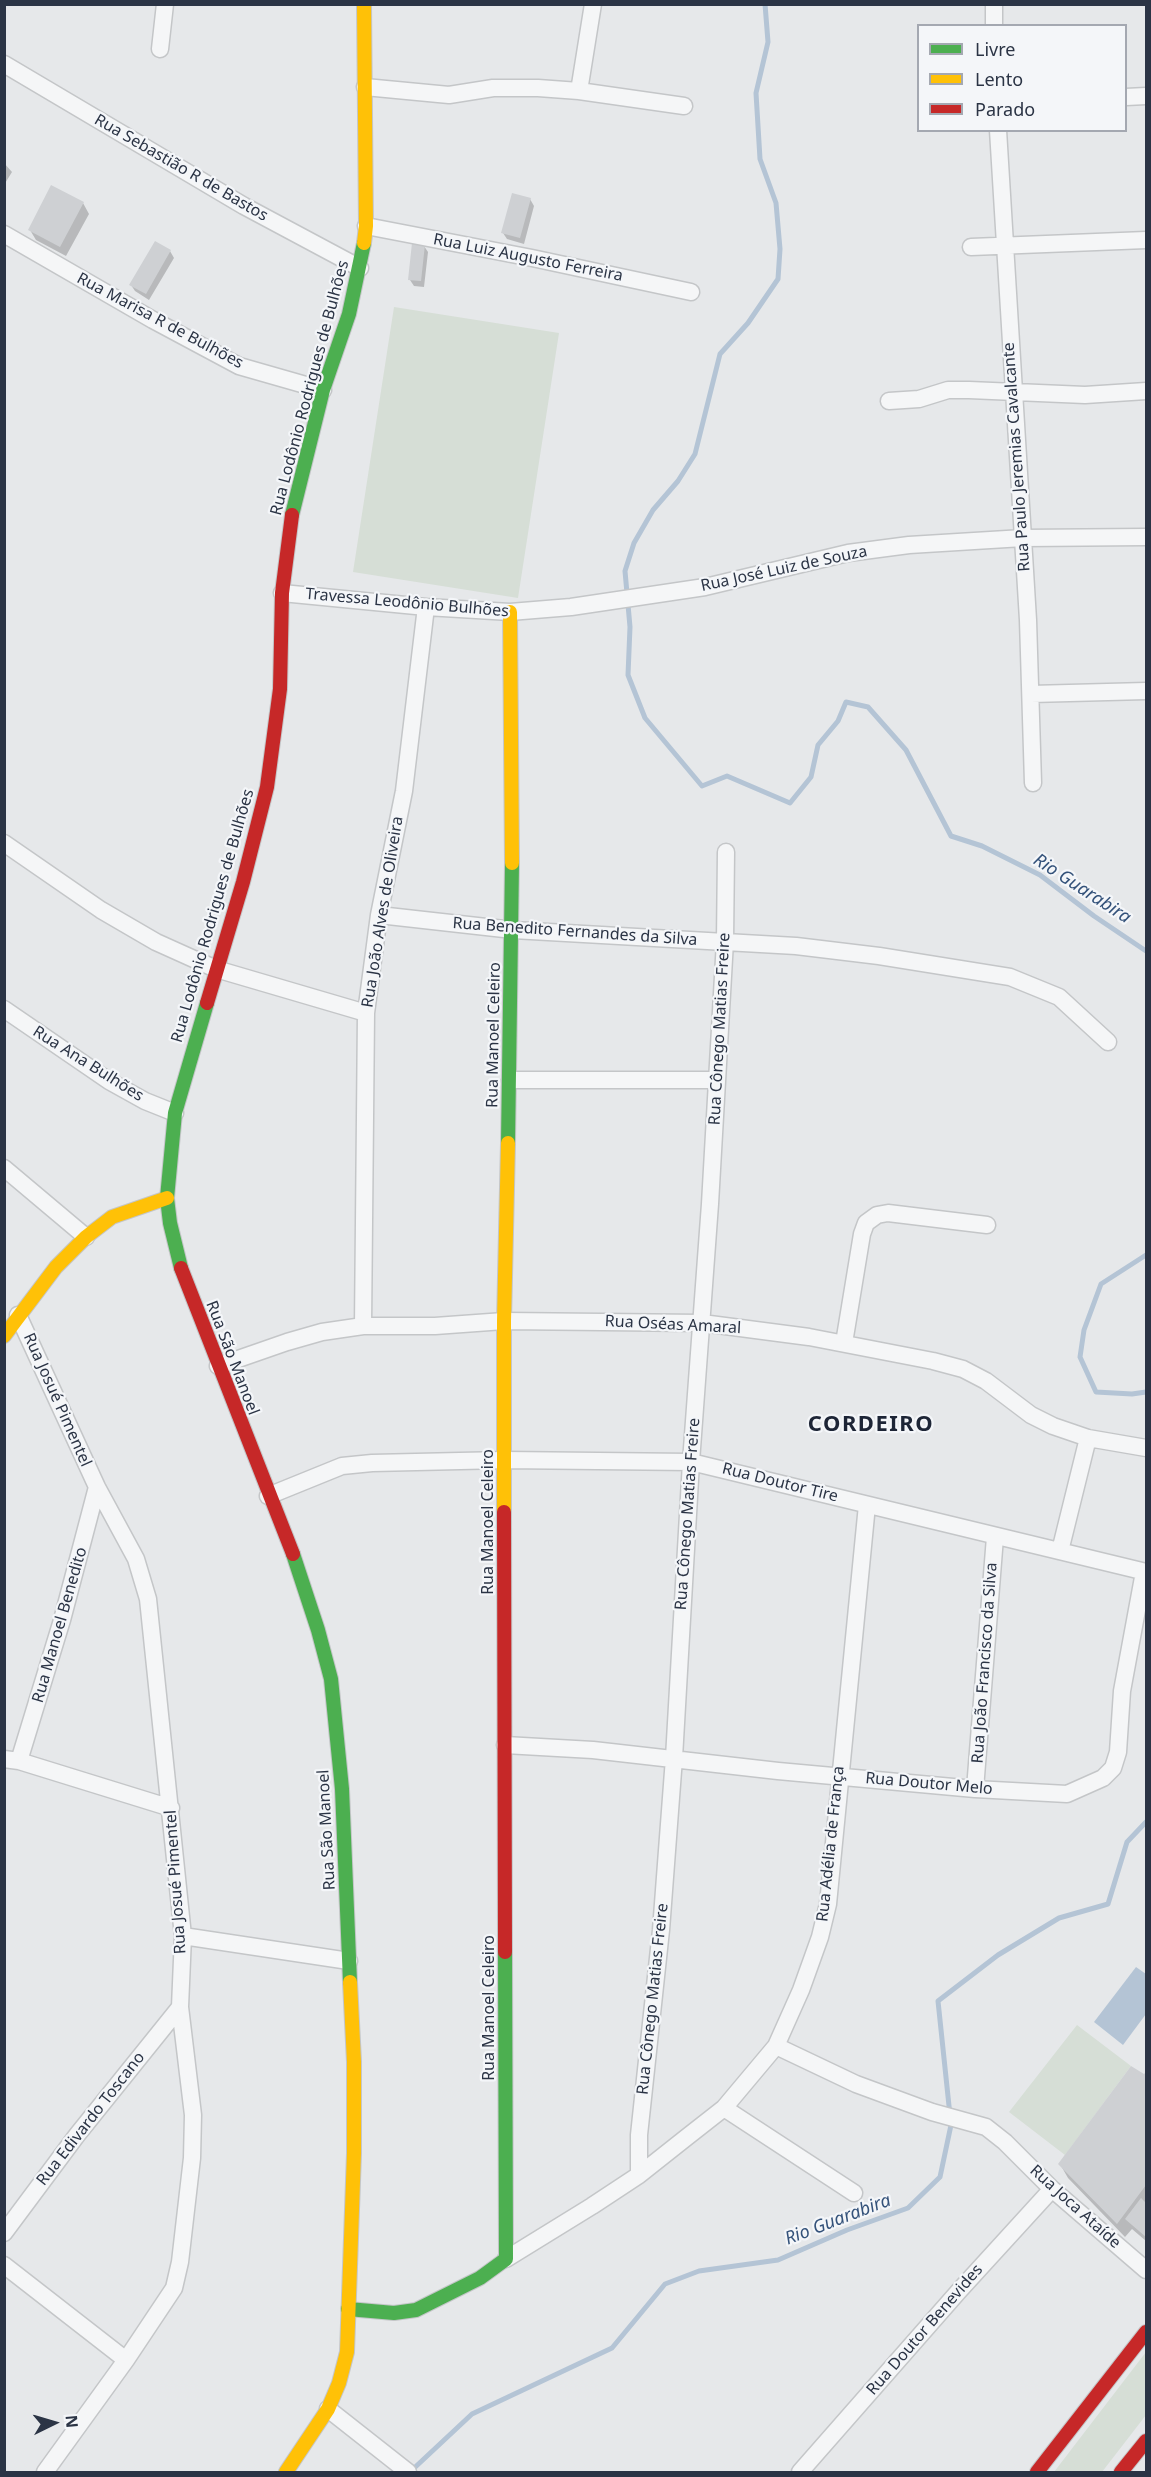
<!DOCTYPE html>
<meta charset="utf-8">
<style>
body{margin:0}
#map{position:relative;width:1151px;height:2477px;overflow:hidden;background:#e6e8ea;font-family:"Noto Sans",sans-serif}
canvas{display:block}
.frame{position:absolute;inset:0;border:6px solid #2b3445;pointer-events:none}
.legend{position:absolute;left:917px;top:24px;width:210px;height:108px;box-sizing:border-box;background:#f4f6f9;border:2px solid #a4a8b1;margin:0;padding:8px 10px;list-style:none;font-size:18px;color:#2b3445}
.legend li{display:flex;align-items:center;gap:12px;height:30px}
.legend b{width:30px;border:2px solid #a4a8b1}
.north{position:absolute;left:24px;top:2393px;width:60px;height:60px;-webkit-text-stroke:4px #f4f6f9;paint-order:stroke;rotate:85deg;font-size:16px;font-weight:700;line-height:24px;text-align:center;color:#2b3445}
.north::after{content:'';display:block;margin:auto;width:21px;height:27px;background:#2b3445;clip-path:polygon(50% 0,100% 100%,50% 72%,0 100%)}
</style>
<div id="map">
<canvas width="1151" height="2477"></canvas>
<div class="frame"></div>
<ul class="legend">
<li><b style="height:8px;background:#4caf50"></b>Livre</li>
<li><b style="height:8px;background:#ffc107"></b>Lento</li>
<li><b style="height:8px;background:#c62828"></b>Parado</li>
</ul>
<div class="north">N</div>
</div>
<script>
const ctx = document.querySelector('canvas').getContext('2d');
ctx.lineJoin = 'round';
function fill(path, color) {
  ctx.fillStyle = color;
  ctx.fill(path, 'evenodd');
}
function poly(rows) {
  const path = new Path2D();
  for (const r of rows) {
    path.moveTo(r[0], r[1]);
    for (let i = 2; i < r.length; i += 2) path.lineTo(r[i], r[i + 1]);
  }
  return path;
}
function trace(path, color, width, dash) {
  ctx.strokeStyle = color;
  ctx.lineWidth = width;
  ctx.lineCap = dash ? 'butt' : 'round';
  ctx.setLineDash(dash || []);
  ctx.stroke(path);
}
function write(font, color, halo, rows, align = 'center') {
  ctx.font = font + ' "Noto Sans",sans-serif';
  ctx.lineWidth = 4.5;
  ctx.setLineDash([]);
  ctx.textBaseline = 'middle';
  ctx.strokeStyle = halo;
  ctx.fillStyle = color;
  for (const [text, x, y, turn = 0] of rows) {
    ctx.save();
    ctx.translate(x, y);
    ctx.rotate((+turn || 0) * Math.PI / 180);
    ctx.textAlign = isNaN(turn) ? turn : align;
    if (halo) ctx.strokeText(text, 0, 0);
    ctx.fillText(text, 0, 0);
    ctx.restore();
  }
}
fill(poly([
 [394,307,559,333,518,598,353,572],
 [1077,2025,1131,2066,1065,2155,1009,2112],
 [1146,2352,1146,2415,1102,2472,1054,2472]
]), '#d6ded6');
fill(poly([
 [1136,1967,1146,1974,1146,2014,1123,2045,1094,2022]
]), '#b4c4d5');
fill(poly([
 [4,163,12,172,4,185],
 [530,199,534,206,524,244,507,239,503,233],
 [83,203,89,214,66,256,36,240,30,230],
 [424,246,428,252,424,287,414,286,410,280],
 [170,251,174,258,149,300,135,291,131,285],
 [1146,2074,1146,2241,1132,2229,1125,2237,1068,2178,1060,2164]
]), '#0003');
trace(poly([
 [765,4,768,42,756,93,760,159,776,203,780,249,778,279,748,323,720,354,695,454,678,481,653,510,634,543,625,571,630,627,628,675,645,718,702,786,727,776,790,803,811,777,818,745,838,721,846,702,868,707,906,750,951,836,982,846,1040,875,1094,916,1146,951],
 [1146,1255,1101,1284,1084,1330,1080,1357,1096,1392,1132,1394,1146,1392],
 [411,2471,472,2414,612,2348,665,2284,699,2271,778,2260,847,2230,908,2208,940,2177,951,2125,938,2001,998,1955,1059,1918,1108,1904,1127,1842,1146,1822]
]), '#b4c4d5', 5);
fill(poly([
 [51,185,84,202,60,247,28,230],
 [512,193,531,198,520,238,501,233],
 [155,241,171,250,146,294,129,285],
 [412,243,425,244,421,281,408,280],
 [1131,2066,1144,2074,1146,2072,1146,2185,1117,2224,1058,2164],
 [1141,2198,1146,2203,1146,2237,1125,2219]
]), '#ced0d3');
const street = poly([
 [994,4,994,26],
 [160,49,165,4],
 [4,64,244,206,360,268],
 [365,87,449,95,493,88,538,88,579,91,684,106],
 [579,91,593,4],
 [1126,97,1146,96],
 [998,130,1028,620,1033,783],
 [366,226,532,258,691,292],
 [4,234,153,320,239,366,323,390],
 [971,247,1146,240],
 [889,401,919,399,948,390,969,390,1085,395,1146,391],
 [282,593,426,607,510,612,571,607,705,587,848,553,909,545,1023,538,1146,537],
 [1031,694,1146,691],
 [4,843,101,910,156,942,216,969,366,1013],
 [379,915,513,930,796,946,879,956,1010,977,1059,997,1108,1042],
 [4,1009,109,1081,145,1101,175,1113],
 [510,1080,717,1080],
 [4,1168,86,1237],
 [18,1315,97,1487,136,1559,148,1599,183,1936,180,2007,193,2115,192,2158,180,2262,174,2288,126,2360,45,2472],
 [363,1326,366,1013,379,915,404,791,426,607],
 [844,1343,862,1234,866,1223,877,1215,888,1213,987,1225],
 [218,1366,287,1342,322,1332,363,1326,435,1326,504,1321,702,1323,809,1337,933,1361,963,1369,986,1381,1031,1415,1053,1426,1088,1438,1146,1448],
 [268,1496,342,1466,372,1463,504,1460,691,1462,1146,1572],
 [1060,1551,1088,1438],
 [505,1745,593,1750,778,1771,975,1789,1067,1794,1103,1778,1113,1768,1118,1752,1122,1691,1144,1572],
 [4,1759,19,1761,171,1808],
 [19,1761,62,1620,97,1487],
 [975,1789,995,1537],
 [183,1936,349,1961],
 [776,2046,856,2084,932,2112,986,2127,1005,2142,1052,2189,1146,2270],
 [724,2108,854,2193],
 [639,2175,639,2135,661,1930,674,1758,691,1462,710,1204,725,941,726,852],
 [4,2233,77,2135,180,2007],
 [506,2259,592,2206,639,2175,687,2137,724,2108,776,2046,801,1990,820,1937,828,1904,867,1505],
 [4,2265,126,2360],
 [328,2409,408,2472],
 [800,2472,958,2292,1052,2189]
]);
const fast = poly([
 [292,515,323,390,349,314,364,243],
 [508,1143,512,863],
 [181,1268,170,1223,167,1198,175,1113,207,1003],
 [293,1554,318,1630,331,1679,342,1789,350,1982],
 [348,2309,394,2313,416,2310,480,2278,506,2259,505,1952]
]);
const slow = poly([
 [364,243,366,226,364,4],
 [510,612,512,863],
 [4,1336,56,1267,86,1237,112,1217,167,1198],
 [504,1512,504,1321,508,1143],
 [286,2472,328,2409,339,2383,347,2352,354,2153,354,2062,350,1982]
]);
const jam = poly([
 [207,1003,243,882,267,787,280,689,282,593,292,515],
 [181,1268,293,1554],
 [504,1512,505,1952],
 [1037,2472,1146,2332],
 [1121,2472,1146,2441]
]);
trace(street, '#c4c6c8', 19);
trace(fast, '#c4c6c8', 16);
trace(slow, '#c4c6c8', 16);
trace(jam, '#c4c6c8', 16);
trace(street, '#f5f6f7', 16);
trace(fast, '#4caf50', 14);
trace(slow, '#ffc107', 14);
trace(jam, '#c62828', 14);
write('16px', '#2b3445', '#f4f6f9', [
 ["Rua Sebastião R de Bastos",181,168,30],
 ["Rua Luiz Augusto Ferreira",528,258,11],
 ["Rua Marisa R de Bulhões",160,321,28],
 ["Rua Lodônio Rodrigues de Bulhões",310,388,-75],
 ["Rua Paulo Jeremias Cavalcante",1017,457,-94],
 ["Rua José Luiz de Souza",784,569,-12],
 ["Travessa Leodônio Bulhões",407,603,5],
 ["Rua João Alves de Oliveira",383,912,-81],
 ["Rua Lodônio Rodrigues de Bulhões",213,916,-74],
 ["Rua Benedito Fernandes da Silva",575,932,4],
 ["Rua Cônego Matias Freire",720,1029,-87],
 ["Rua Manoel Celeiro",494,1035,-89],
 ["Rua Ana Bulhões",88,1064,32],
 ["Rua Oséas Amaral",673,1325,3],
 ["Rua São Manoel",232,1358,69],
 ["Rua Josué Pimentel",57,1400,66],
 ["Rua Doutor Tire",780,1483,14],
 ["Rua Cônego Matias Freire",688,1514,-86],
 ["Rua Manoel Celeiro",488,1522,-90],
 ["Rua Manoel Benedito",60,1625,-74],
 ["Rua João Francisco da Silva",985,1663,-86],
 ["Rua Doutor Melo",929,1784,5],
 ["Rua São Manoel",327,1830,-93],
 ["Rua Adélia de França",831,1844,-84],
 ["Rua Josué Pimentel",176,1882,-94],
 ["Rua Cônego Matias Freire",653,1999,-84],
 ["Rua Manoel Celeiro",489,2008,-90],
 ["Rua Edivardo Toscano",91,2119,-52],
 ["Rua Joca Ataíde",1075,2207,42],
 ["Rua Doutor Benevides",925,2330,-49]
]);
write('italic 18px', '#34527a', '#f4f6f9', [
 ["Rio Guarabira",1082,889,33],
 ["Rio Guarabira",838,2220,-21]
]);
ctx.letterSpacing = '1.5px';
write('bold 22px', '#1d2536', '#f4f6f9', [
 ["CORDEIRO",871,1425]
]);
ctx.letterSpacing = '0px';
</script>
